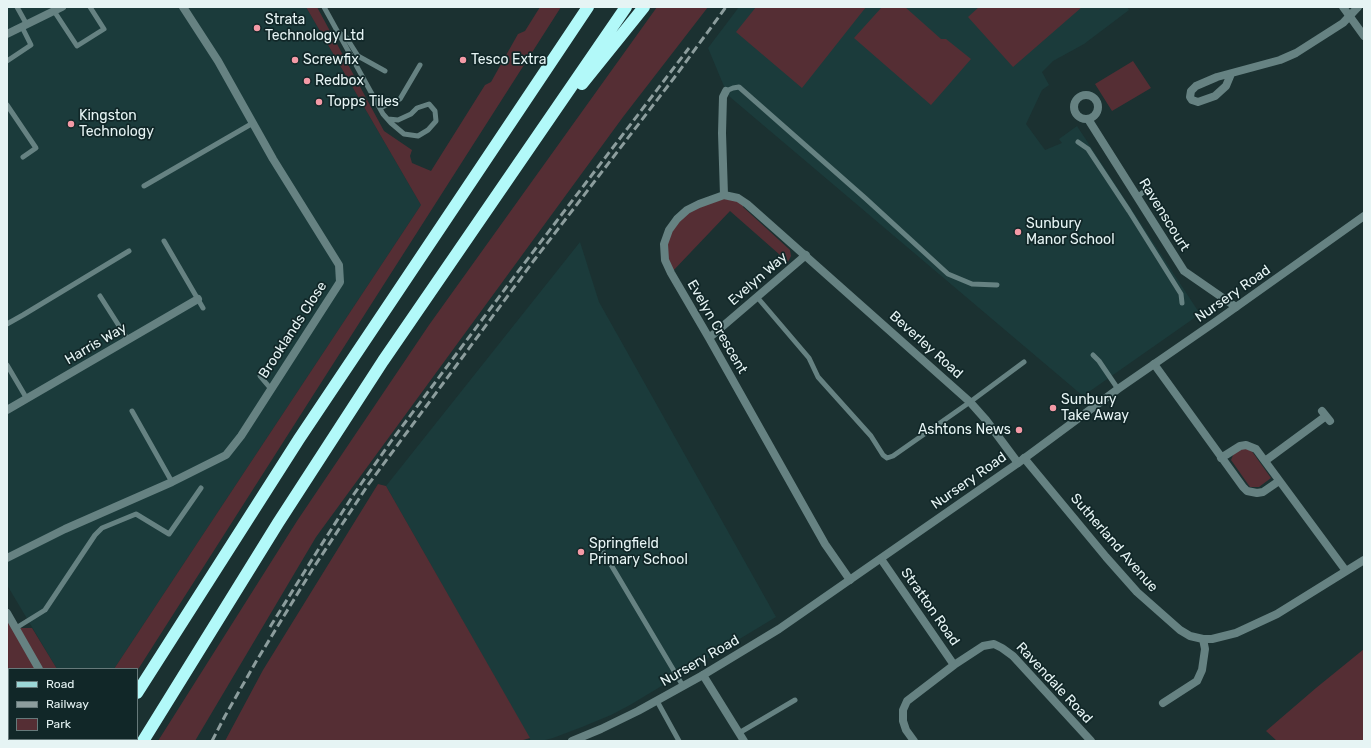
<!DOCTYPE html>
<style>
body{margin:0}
#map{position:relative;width:1371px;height:748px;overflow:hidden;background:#1b3131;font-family:Rubik,sans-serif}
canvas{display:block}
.frame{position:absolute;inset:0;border:8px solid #e6f4f4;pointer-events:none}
.legend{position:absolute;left:8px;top:668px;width:130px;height:72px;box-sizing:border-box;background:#112728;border:1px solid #66797a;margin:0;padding:5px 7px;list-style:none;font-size:12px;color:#e6f4f4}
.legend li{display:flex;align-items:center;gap:8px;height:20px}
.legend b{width:20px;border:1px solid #66797a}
</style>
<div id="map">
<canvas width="1371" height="748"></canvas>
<div class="frame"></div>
<ul class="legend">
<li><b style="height:5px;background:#9cd7d7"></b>Road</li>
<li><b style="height:5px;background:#8c9d9d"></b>Railway</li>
<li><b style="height:11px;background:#552e34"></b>Park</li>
</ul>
</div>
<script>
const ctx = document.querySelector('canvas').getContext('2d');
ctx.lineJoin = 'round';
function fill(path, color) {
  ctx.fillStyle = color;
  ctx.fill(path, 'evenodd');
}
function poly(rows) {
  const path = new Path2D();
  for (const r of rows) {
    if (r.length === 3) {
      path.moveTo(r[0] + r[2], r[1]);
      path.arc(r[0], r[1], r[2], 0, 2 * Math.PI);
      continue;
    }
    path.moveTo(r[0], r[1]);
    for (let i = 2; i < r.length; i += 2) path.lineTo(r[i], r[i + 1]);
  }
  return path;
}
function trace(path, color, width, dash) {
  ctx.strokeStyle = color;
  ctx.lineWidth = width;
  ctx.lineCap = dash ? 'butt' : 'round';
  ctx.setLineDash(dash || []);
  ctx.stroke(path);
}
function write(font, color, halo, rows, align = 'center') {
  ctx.font = font + ' Rubik,sans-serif';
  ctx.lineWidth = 3.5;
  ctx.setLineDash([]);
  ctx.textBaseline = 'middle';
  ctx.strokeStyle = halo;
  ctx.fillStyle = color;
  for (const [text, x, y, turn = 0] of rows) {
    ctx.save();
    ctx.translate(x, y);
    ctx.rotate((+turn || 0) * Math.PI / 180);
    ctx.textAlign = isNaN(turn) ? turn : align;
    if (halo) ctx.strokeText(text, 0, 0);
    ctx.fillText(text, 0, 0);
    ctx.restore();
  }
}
fill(poly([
 [7,7,306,7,421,205,114,669,57,669,7,585],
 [739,7,1127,7,1129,10,1084,44,1053,61,1042,72,1049,85,1042,90,1026,124,1045,150,1062,143,1059,139,1077,126,1200,314,1083,396,730,97,726,91,708,48],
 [580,242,599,302,776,617,630,705,611,715,582,727,553,738,541,741,531,741,386,486]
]), '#1b3b3b');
fill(poly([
 [306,7,317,7,384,131,412,150,410,156,412,163,431,171,485,85,491,82,518,34,525,31,540,7,561,7,137,671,137,669,114,669,421,205],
 [657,7,708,7,623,117,316,537,195,741,158,741,297,521,429,325],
 [756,7,866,7,802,88,736,32],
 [882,7,905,7,941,39,946,39,971,59,931,105,854,38],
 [979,7,1082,7,1013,67,968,17],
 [1133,61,1151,88,1112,111,1095,84],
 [724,195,743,201,743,207,790,250,791,256,788,262,730,211,671,273,665,260,669,230,677,219],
 [1243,448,1251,450,1271,478,1259,487,1250,487,1231,460,1234,453],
 [378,484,386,486,530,738,520,741,225,741,263,670],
 [7,616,16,628,32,628,57,669,9,669,9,688,7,685],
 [1364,649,1364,741,1277,741,1266,731,1316,688],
 [44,739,94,739,93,741,46,741]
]), '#552e34');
trace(poly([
 [17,7,27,25],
 [324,7,383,114,391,123,404,134,418,136,428,130,436,121,435,111,429,104,417,108,411,114,398,120,388,119],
 [54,11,77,46,104,29,90,7],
 [339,33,346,37,358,56,385,71],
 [7,61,31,45,22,27],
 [726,91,733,88,739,87,865,198,948,274,972,284,997,285],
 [7,105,36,148,23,157],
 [380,108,400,99,420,65],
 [1078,142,1088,149,1129,211,1181,294,1182,303],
 [144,186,253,123],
 [1137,197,1146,190],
 [164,241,203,308],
 [100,296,128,340],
 [757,297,809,358,818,377,871,436,883,455,887,458,893,456,970,402,1024,362],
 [7,324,23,315,129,251],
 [1093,355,1099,361,1118,389],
 [7,365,27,399],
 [260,376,271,389],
 [132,411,172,482],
 [604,553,683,686],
 [16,628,45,610,95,535,102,528,136,514,169,534,201,488],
 [657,701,679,741],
 [739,733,795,700]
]), '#668282', 5);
trace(poly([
 [7,34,62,7],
 [1231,74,1226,86,1215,96,1198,102,1192,100,1190,97,1191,91,1196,86,1217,77,1280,60,1296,53,1343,23,1358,7],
 [1086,107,12],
 [1088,119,1184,271,1236,307],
 [724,195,722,133,723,97,726,91],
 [709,338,806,255],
 [1154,364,1243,487,1247,491,1257,493,1263,492,1279,481],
 [7,410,198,299],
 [1322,411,1330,421],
 [1024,458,1106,557,1137,592,1180,630,1190,636,1203,639,1212,639,1236,633,1277,614,1364,560],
 [1221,458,1240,446,1246,445,1256,449,1346,571],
 [1265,461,1326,416],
 [7,558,65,529,172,482,226,455,241,436,340,282,339,265,273,159,218,61,183,7],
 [881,559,954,665,907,701,903,710,903,721,906,730,914,741],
 [850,580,825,544,709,338,671,273,665,260,664,244,669,230,677,219,687,210,699,204,724,195,738,198,747,204,970,402,986,420,1018,463],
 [7,613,39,669],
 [954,665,983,646,994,644,1002,648,1013,656,1091,741],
 [703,675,744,741],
 [1163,703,1197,681,1202,670,1205,649,1203,639],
 [57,741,58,739]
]), '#668282', 8);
trace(poly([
 [1343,7,1364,36],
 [572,741,601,729,638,711,703,675,779,629,1018,463,1118,389,1215,322,1364,216]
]), '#668282', 8);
trace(poly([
 [7,714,9,716],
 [7,739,8,741],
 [25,739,27,741]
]), '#9cd7d7', 10);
trace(poly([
 [582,84,644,7],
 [137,693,299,439,588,7],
 [105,741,107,739],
 [143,741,278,523,383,361,626,7]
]), '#b2f9f9', 12);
trace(poly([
 [270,627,318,550,354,494,392,440,520,269,689,48],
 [212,741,225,716,257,660,312,570,368,485,535,259,677,74,726,7]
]), '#8c9d9d', 3, [8, 4]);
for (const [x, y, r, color] of [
 [257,28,4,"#f49aa6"],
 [295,60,4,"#f49aa6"],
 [463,60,4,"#f49aa6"],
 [307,81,4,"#f49aa6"],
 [319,102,4,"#f49aa6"],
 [71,124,4,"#f49aa6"],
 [1018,232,4,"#f49aa6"],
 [1053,408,4,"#f49aa6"],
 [1019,430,4,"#f49aa6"],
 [581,552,4,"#f49aa6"]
]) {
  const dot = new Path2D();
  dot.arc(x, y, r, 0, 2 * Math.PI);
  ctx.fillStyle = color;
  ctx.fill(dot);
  trace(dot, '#112728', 1.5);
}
write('14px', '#e6f4f4', '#112728', [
 ["Strata",265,20],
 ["Technology Ltd",265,36],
 ["Screwfix",303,60],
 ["Tesco Extra",471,60],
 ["Redbox",315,81],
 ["Topps Tiles",327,102],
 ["Kingston",79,116],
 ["Technology",79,132],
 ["Sunbury",1026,224],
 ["Manor School",1026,240],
 ["Sunbury",1061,400],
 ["Take Away",1061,416],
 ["Ashtons News",1011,430,"right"],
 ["Springfield",589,544],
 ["Primary School",589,560]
], 'left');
write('14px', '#e6f4f4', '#112728', [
 ["Ravenscourt",1164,215,58],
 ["Evelyn Way",758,279,-41],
 ["Nursery Road",1233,294,-35],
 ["Evelyn Crescent",717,327,60],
 ["Brooklands Close",293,330,-57],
 ["Harris Way",96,344,-30],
 ["Beverley Road",926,345,42],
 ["Nursery Road",969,481,-35],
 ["Sutherland Avenue",1114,543,49],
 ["Stratton Road",930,607,55],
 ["Nursery Road",700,661,-30],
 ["Ravendale Road",1054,683,47]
]);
</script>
